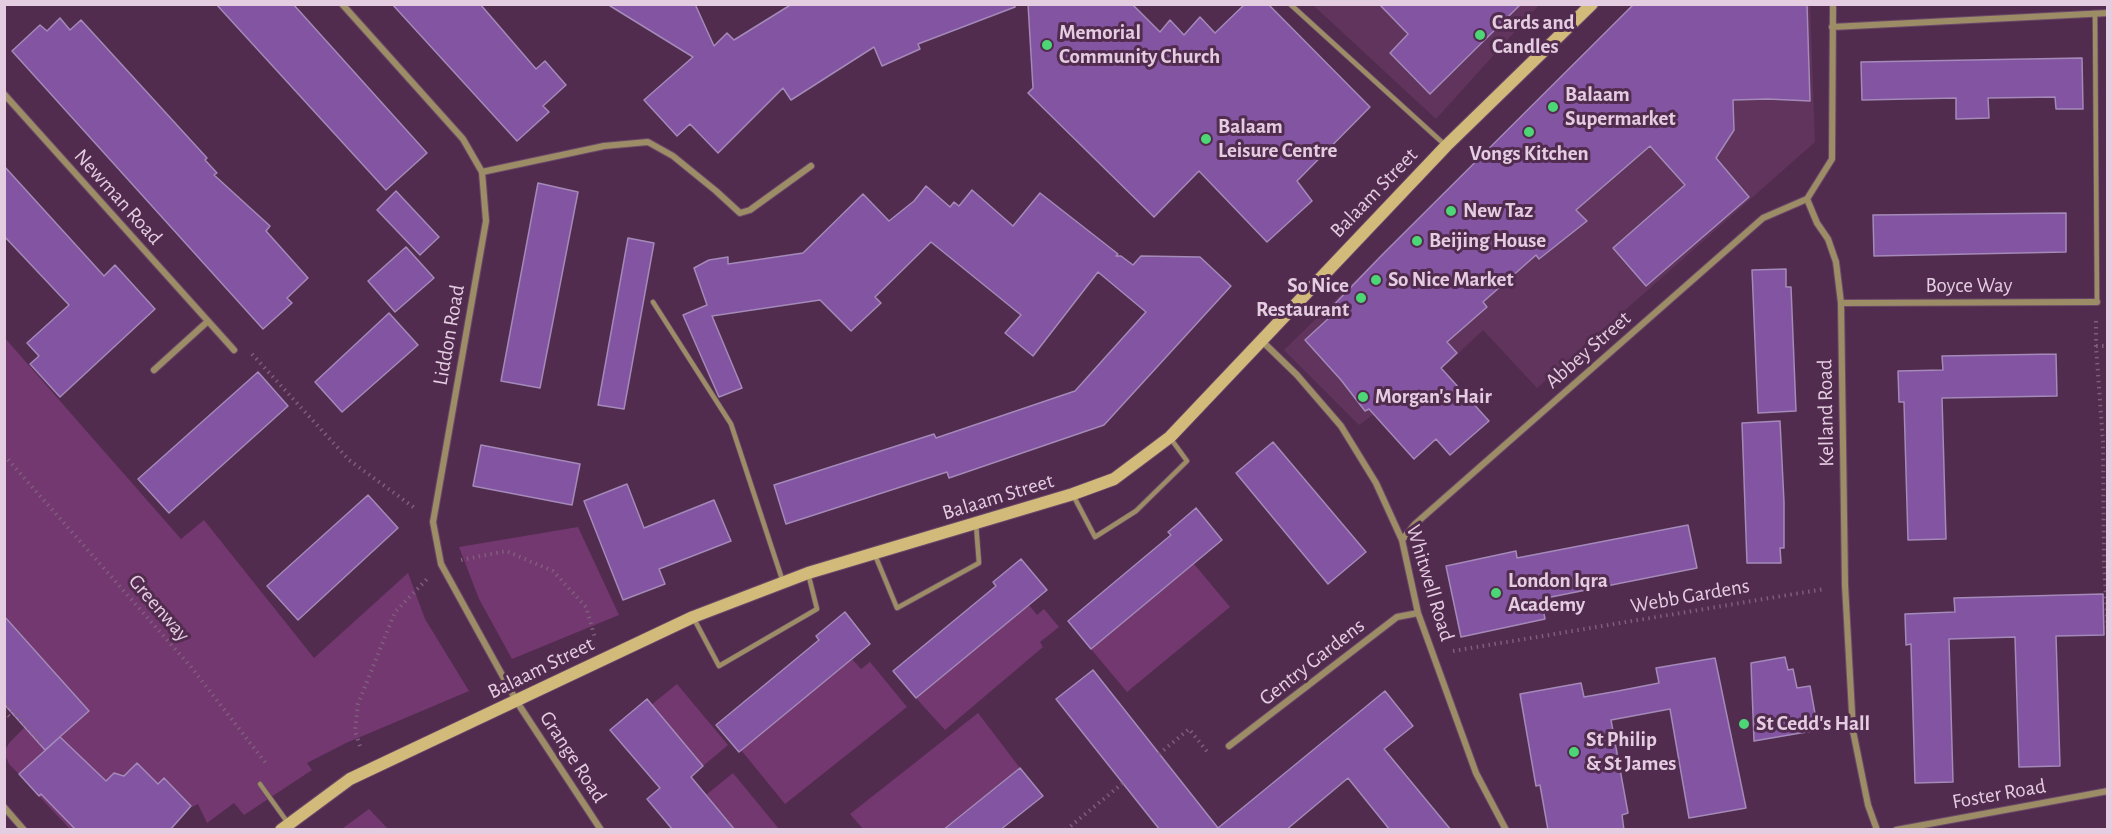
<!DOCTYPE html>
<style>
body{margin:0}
#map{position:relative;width:2112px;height:834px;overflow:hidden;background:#522c4f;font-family:"Alegreya Sans",sans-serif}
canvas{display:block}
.frame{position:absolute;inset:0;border:6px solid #e4cce1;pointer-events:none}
</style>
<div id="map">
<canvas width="2112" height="834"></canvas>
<div class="frame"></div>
</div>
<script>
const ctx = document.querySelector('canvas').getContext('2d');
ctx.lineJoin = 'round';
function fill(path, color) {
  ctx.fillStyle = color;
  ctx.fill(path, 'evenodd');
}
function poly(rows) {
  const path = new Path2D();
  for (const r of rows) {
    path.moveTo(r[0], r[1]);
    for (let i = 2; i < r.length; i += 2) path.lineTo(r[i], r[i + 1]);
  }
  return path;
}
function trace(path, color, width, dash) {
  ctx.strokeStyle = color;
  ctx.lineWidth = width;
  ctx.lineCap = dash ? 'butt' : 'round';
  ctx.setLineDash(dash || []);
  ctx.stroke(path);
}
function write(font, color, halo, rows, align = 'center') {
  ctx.font = font + ' "Alegreya Sans",sans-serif';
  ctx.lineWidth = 6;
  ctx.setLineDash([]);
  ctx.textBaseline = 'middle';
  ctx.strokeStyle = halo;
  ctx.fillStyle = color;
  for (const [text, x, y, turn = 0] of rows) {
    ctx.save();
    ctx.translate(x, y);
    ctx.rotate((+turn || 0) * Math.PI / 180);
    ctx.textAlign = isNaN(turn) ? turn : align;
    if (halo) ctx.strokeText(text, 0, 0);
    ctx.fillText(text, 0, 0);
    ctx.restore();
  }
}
fill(poly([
 [1313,5,1539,5,1436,119],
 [1636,5,1810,5,1815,142,1537,388,1483,330,1427,383,1398,396,1359,425,1284,350]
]), '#60345c');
fill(poly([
 [4,337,181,539,204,520,314,658,408,573,425,619,469,691,346,743,307,763,312,770,244,815,234,803,207,823,198,804,192,807,164,778,158,784,137,763,124,776,121,773,119,775,114,773,109,777,110,783,76,829,70,829,39,796,59,778,73,749,60,737,89,711,5,616],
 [578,527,619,615,512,659,479,599,459,547],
 [1194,564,1230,607,1127,692,1091,649],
 [1029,605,1037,615,1044,609,1059,627,1040,642,1043,647,945,730,916,698],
 [852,659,861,669,870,662,907,707,785,804,741,750],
 [677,684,728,745,703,766,651,705],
 [978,713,1020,768,943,829,863,829,850,814],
 [25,727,45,750,19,774,9,764,6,757,6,748,10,742],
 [733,773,779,829,735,829,706,795],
 [369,809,388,829,341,829,343,828]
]), '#73386f');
const building = poly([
 [216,4,293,4,427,153,386,190,216,4],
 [392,4,480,4,536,69,545,61,566,85,543,106,549,112,517,141,392,4],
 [607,4,695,4,714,46,727,33,734,40,792,4,1015,4,1015,7,918,44,920,49,882,66,874,47,791,100,783,88,718,153,690,124,677,136,644,100,693,57,607,4],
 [1028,4,1132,4,1160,32,1170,20,1184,35,1200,17,1215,33,1245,4,1268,4,1370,107,1297,181,1312,201,1267,242,1199,171,1154,217,1028,93,1033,88,1028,4],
 [1379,4,1521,4,1430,94,1390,53,1408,34,1379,4],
 [1634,4,1807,4,1810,101,1768,99,1733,100,1734,130,1716,158,1749,197,1646,286,1613,248,1685,185,1650,146,1576,210,1587,221,1539,259,1536,255,1483,302,1487,307,1447,342,1457,353,1441,368,1489,421,1450,455,1436,439,1414,459,1369,409,1365,411,1341,380,1305,340,1330,317,1326,313,1383,254,1634,4],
 [60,18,70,30,81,20,207,158,205,160,217,173,214,175,270,226,266,231,308,278,287,298,292,303,263,329,12,51,40,25,47,31,60,18],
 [2082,58,2083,109,2056,109,2055,97,1988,98,1989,118,1956,119,1956,98,1862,100,1861,62,2082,58],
 [4,166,104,276,115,265,155,309,60,397,30,364,39,356,27,343,69,305,4,236,4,166],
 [538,183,578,192,540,388,501,381,538,183],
 [926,186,950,207,954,202,959,206,972,190,1013,226,1040,193,1118,254,1116,256,1121,256,1133,265,1141,256,1200,257,1231,286,1104,425,949,478,947,472,786,524,774,485,934,434,936,438,1075,391,1146,312,1098,272,1033,356,1005,333,1021,315,931,242,875,297,881,303,851,331,820,300,712,316,742,388,719,397,683,315,707,305,694,268,709,260,728,257,728,264,803,253,863,194,889,221,914,201,926,186],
 [396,191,439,237,420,255,377,210,396,191],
 [2066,213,2066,252,1874,256,1873,215,2066,213],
 [628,238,654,243,624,409,598,405,628,238],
 [406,247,434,278,395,312,368,281,406,247],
 [1786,269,1786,287,1791,287,1796,411,1758,413,1752,270,1786,269],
 [389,313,418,345,342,412,315,382,389,313],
 [2056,354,2057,396,1942,398,1946,539,1908,540,1904,402,1899,402,1898,371,1943,370,1942,356,2056,354],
 [258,372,288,406,169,513,138,479,258,372],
 [1780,421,1784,502,1784,548,1780,548,1781,563,1747,563,1742,423,1780,421],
 [1273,442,1366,552,1328,584,1236,473,1273,442],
 [481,445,580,464,572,505,473,486,481,445],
 [627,484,644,528,714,500,731,541,659,569,665,584,623,600,584,501,627,484],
 [368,495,398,528,298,620,267,586,368,495],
 [1196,508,1222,540,1091,649,1068,621,1171,535,1168,532,1196,508],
 [1688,525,1697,568,1541,599,1545,619,1461,637,1446,566,1516,551,1517,558,1688,525],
 [1021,559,1047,590,916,698,893,671,996,586,993,582,1021,559],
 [2103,594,2104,635,2056,636,2060,766,2019,767,2015,637,1949,639,1953,782,1915,783,1911,644,1906,645,1905,614,1955,612,1954,598,2103,594],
 [845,612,870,644,739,752,716,725,819,640,816,636,845,612],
 [4,616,89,711,45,750,4,704,4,616],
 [1785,657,1788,670,1793,669,1797,688,1810,686,1818,730,1754,741,1751,663,1785,657],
 [1715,658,1746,808,1689,818,1670,709,1611,720,1628,813,1622,815,1624,830,1548,830,1540,785,1536,786,1520,694,1581,683,1584,697,1618,691,1659,683,1656,668,1715,658],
 [1093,670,1218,828,1385,691,1413,726,1384,749,1451,830,1390,830,1348,778,1286,830,1160,830,1056,699,1093,670],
 [647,699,703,766,691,777,735,830,673,830,647,799,660,788,610,730,647,699],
 [60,737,106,781,114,773,124,776,137,763,158,784,164,778,191,806,170,830,76,830,41,794,39,796,19,774,60,737],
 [1020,768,1043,796,1000,830,943,830,1020,768]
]);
fill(building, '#8254a2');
trace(building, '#a489b9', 1.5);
const service = poly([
 [1290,4,1444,144],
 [2095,13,2097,302],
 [653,302,731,424,783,582],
 [1073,495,1095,537,1136,511,1187,461,1171,439],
 [875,555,897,608,979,563,976,524],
 [693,617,719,666,817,609,808,573],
 [260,784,293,830]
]);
const minor = poly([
 [342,4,463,139,482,172,486,221,433,522,441,564,517,702,601,830],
 [1833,7,1832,159,1807,199,1817,223,1828,239,1836,262,1841,303,1845,585,1853,731,1868,805,1877,830],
 [1832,27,2108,13],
 [4,94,234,350],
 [482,172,604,146,648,142,673,156,716,191,740,213,750,210,811,166],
 [1841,303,2097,302],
 [1262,341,1297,375,1341,426,1376,483,1402,540,1418,613,1476,773,1506,830],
 [154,370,207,322],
 [1402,540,1415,524,1763,218,1807,199],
 [1229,746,1397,617,1418,613],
 [4,807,24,830],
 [1896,830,2108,791]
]);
const secondary = poly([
 [281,830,350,779,693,617,808,573,1073,494,1114,479,1170,437,1446,146,1592,4]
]);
trace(service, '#6c4969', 6);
trace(minor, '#6c4969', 8);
trace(secondary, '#6c4969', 14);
trace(poly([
 [2096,321,2096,346,2103,442,2104,563,2108,635],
 [2096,346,2108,346],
 [252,354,349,460,416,509],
 [4,455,191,667,268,766],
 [461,560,506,551,553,571,586,607,595,638],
 [1453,651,1824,589],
 [4,701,44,745],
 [4,711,12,719],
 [360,746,355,731,358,704,395,612,427,579],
 [1159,754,1189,729,1209,754],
 [1066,830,1123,783]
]), '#7f5d7c', 4, [1.5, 4.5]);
trace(service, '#9c8d66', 4.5);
trace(minor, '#9c8d66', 6);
trace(secondary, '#d2ba7b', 12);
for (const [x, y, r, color] of [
 [1480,35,6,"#4dd676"],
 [1047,45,6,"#4dd676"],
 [1553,107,6,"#4dd676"],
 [1529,132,6,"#4dd676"],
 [1206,139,6,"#4dd676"],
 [1451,211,6,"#4dd676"],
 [1417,241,6,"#4dd676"],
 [1376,280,6,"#4dd676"],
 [1361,298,6,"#4dd676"],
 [1363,397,6,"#4dd676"],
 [1496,593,6,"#4dd676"],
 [1744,724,6,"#4dd676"],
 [1574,752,6,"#4dd676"]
]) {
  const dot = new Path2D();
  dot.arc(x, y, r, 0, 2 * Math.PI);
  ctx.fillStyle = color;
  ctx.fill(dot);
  trace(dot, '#522c4f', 2);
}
write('bold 21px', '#e4cce1', '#522c4f', [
 ["Cards and",1492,23],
 ["Candles",1492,47],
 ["Memorial",1059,33],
 ["Community Church",1059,57],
 ["Balaam",1565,95],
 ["Supermarket",1565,119],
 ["Balaam",1218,127],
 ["Leisure Centre",1218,151],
 ["Vongs Kitchen",1529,154,"center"],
 ["New Taz",1463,211],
 ["Beijing House",1429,241],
 ["So Nice Market",1388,280],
 ["So Nice",1349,286,"right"],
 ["Restaurant",1349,310,"right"],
 ["Morgan's Hair",1375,397],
 ["London Iqra",1508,581],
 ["Academy",1508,605],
 ["St Cedd's Hall",1756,724],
 ["St Philip",1586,740],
 ["& St James",1586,764]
], 'left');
write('21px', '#e4cce1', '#522c4f', [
 ["Balaam Street",1374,193,-46],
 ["Newman Road",118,197,48],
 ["Boyce Way",1969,286],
 ["Liddon Road",449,335,-80],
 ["Abbey Street",1588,350,-41],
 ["Kelland Road",1826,413,-91],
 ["Balaam Street",998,497,-17],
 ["Whitwell Road",1430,583,73],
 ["Webb Gardens",1690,596,-10],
 ["Greenway",159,608,49],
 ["Gentry Gardens",1312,662,-38],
 ["Balaam Street",541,668,-26],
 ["Grange Road",573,757,57],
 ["Foster Road",1999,794,-10]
]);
</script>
